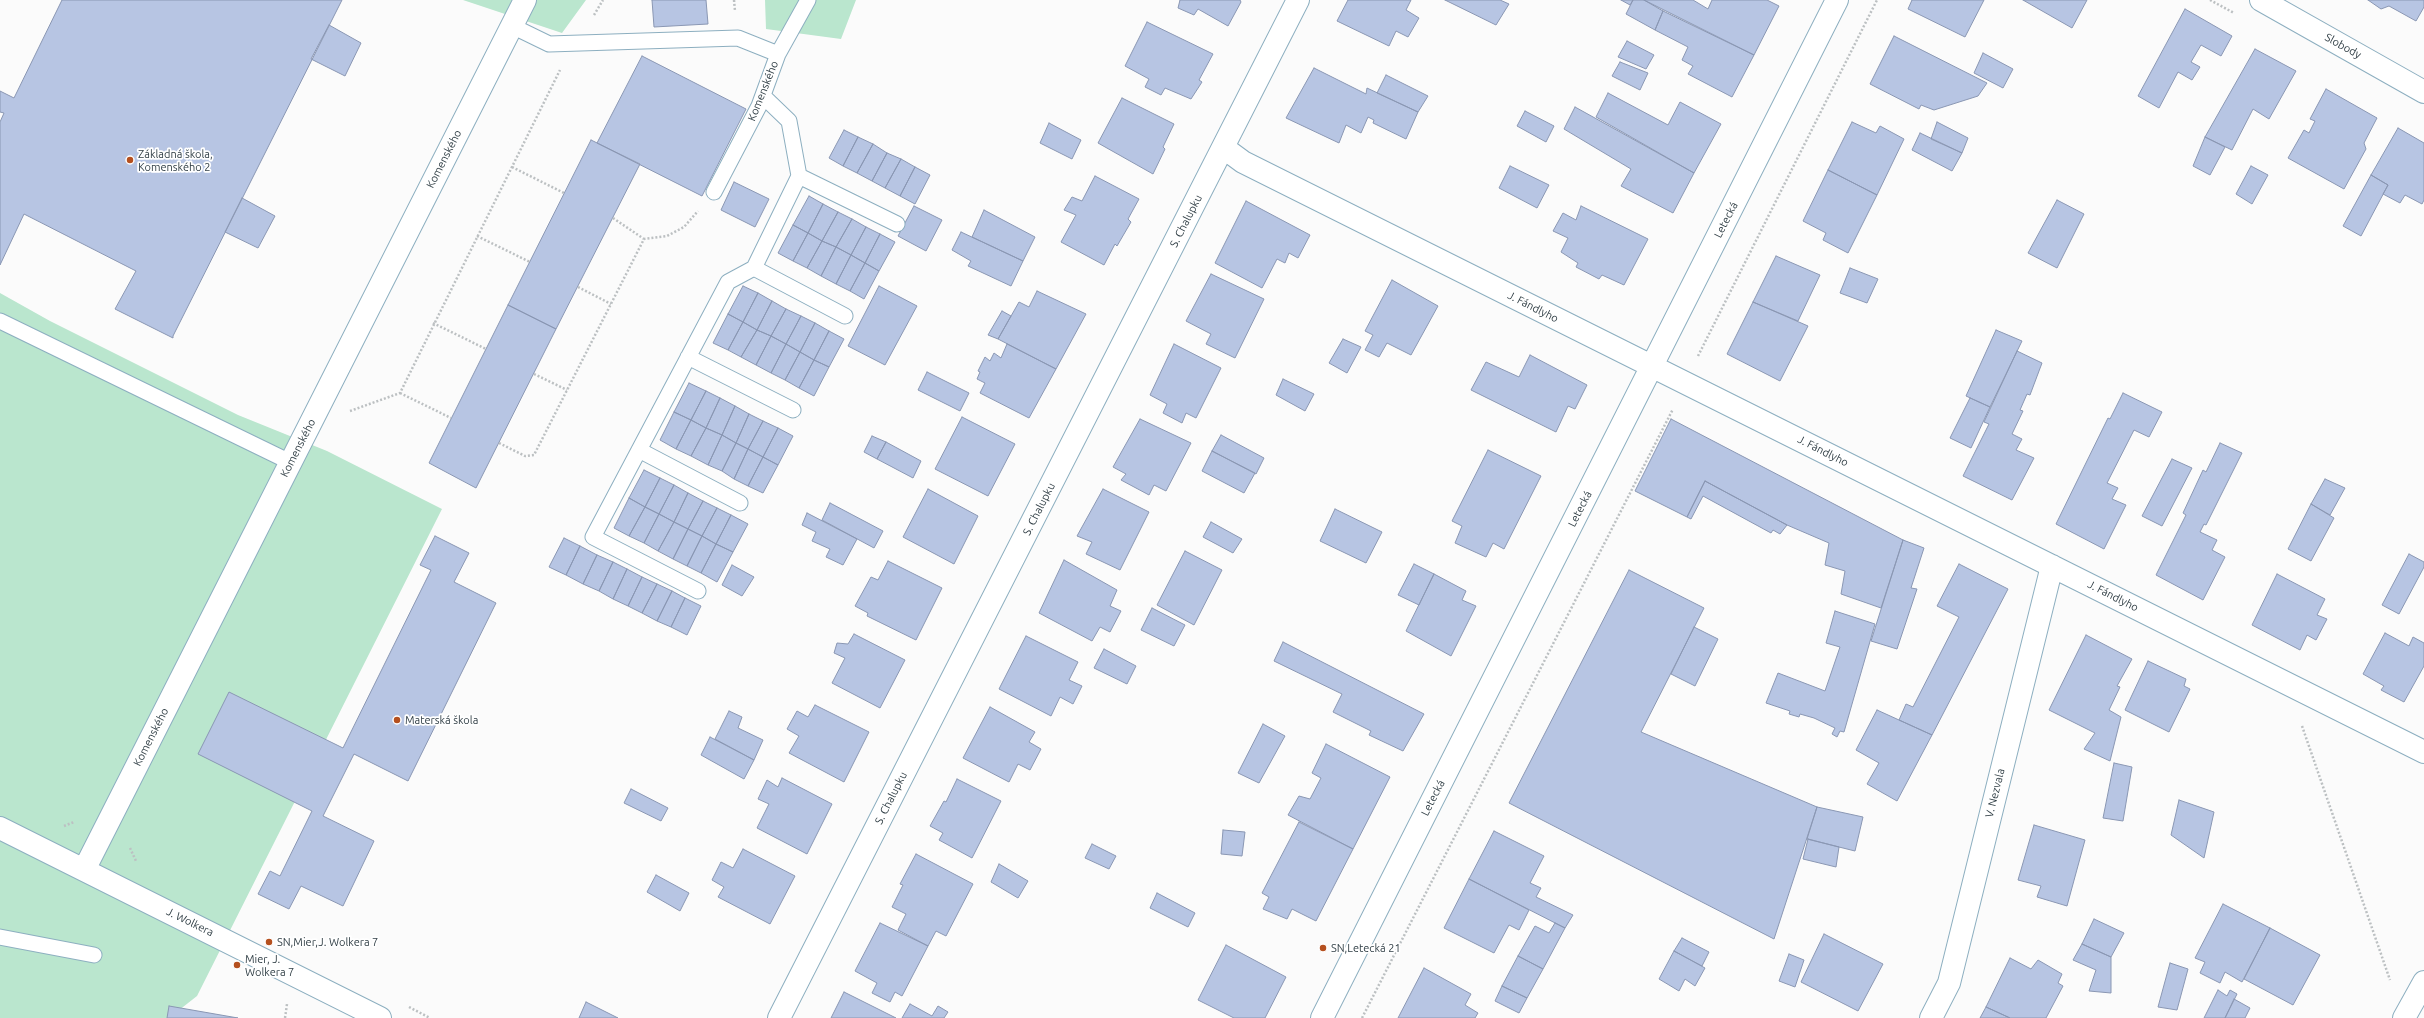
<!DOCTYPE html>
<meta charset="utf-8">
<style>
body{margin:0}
canvas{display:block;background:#fbfbfb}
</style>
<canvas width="2424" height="1018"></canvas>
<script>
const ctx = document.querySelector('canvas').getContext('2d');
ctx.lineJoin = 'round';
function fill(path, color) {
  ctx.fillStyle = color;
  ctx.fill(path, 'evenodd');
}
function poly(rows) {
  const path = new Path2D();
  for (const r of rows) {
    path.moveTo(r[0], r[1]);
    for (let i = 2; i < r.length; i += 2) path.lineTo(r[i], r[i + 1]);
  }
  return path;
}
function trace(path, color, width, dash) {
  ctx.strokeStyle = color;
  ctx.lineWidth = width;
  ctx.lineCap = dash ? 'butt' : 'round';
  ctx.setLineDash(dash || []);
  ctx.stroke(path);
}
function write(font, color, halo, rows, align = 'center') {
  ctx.font = font + ' Ubuntu,sans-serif';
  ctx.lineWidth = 3.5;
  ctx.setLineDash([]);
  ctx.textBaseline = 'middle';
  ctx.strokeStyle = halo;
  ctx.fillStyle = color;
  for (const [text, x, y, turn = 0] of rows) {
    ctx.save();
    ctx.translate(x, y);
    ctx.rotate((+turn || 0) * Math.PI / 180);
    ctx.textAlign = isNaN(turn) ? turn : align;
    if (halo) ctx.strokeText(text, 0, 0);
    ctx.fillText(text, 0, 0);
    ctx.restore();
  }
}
fill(poly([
 [463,0,586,0,562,33],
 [765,0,856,0,841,39,766,29],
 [0,293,50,321,238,415,327,451,442,509,197,996,169,1018,0,1018]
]), '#bae6ce');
const building = poly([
 [62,0,342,0,173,336,173,338,115,309,136,271,24,214,0,265,0,122,4,113,0,112,0,91,14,98,62,0],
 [652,0,706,0,708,24,654,27,652,0],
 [1180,0,1240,0,1241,2,1228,26,1198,9,1194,15,1178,8,1180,0],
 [1348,0,1411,0,1406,10,1419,18,1408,37,1396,31,1389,46,1337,21,1348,0],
 [1445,0,1500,0,1509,4,1496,25,1445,0],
 [1621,0,1633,0,1630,5,1621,0],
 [1633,0,1644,0,1663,11,1655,30,1626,14,1633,0],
 [1644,0,1693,0,1708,9,1712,0,1767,0,1779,6,1754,55,1644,0],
 [1912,0,1984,0,1965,37,1908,9,1912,0],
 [2023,0,2087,0,2072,28,2023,0],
 [2368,0,2424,0,2424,7,2416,21,2389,6,2381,9,2368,0],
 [2185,9,2232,36,2221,56,2201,45,2191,62,2200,67,2192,80,2178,72,2159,108,2138,96,2185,9],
 [1663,11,1754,55,1732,97,1688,74,1693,66,1682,60,1688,47,1655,30,1663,11],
 [1147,22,1213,54,1199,80,1202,82,1191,99,1165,88,1161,95,1145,87,1149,79,1125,66,1147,22],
 [329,25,361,43,345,76,311,59,329,25],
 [1894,36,1987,83,1978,96,1934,110,1921,105,1919,109,1870,84,1894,36],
 [1627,41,1654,55,1646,69,1618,57,1627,41],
 [2255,49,2296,71,2269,119,2253,109,2232,150,2205,137,2255,49],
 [1983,53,2013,69,2003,88,1974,73,1983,53],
 [642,56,746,109,702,196,597,143,642,56],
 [1620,62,1648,73,1640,90,1612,76,1620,62],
 [1314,68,1366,94,1367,88,1418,112,1406,139,1373,123,1374,120,1368,117,1361,133,1346,125,1339,143,1286,118,1314,68],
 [1386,75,1428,96,1418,112,1377,93,1386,75],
 [2326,89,2377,118,2364,143,2366,149,2344,189,2288,158,2304,130,2309,133,2315,121,2310,119,2326,89],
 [1608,93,1668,125,1680,102,1721,124,1694,173,1596,117,1608,93],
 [1122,98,1174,124,1163,147,1165,149,1153,174,1098,143,1122,98],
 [1575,107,1694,173,1673,213,1621,186,1631,169,1564,129,1575,107],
 [1525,111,1554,126,1546,142,1517,126,1525,111],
 [1852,122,1876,133,1880,126,1904,139,1877,195,1828,170,1852,122],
 [1937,122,1968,138,1962,153,1931,139,1937,122],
 [1049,123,1081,140,1072,159,1040,143,1049,123],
 [2398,128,2424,143,2424,200,2422,204,2405,195,2400,203,2383,194,2388,185,2371,175,2398,128],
 [844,130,858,137,843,166,829,158,844,130],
 [1920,133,1962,153,1952,171,1912,150,1920,133],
 [858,137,873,144,857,173,843,166,858,137],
 [2205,137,2225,147,2210,175,2193,166,2205,137],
 [591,140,640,164,556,329,508,305,591,140],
 [873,144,887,153,872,181,857,173,873,144],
 [887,153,901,159,885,188,872,181,887,153],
 [901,159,915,167,900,196,885,188,901,159],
 [1510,166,1549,185,1537,208,1499,188,1510,166],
 [2251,166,2268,175,2252,204,2236,194,2251,166],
 [915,167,930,175,915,204,900,196,915,167],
 [1828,170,1877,195,1848,253,1823,240,1826,233,1803,221,1828,170],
 [2371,175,2388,185,2361,236,2343,226,2371,175],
 [1095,176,1139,199,1128,219,1131,222,1117,246,1115,244,1104,265,1061,242,1076,215,1064,210,1072,197,1082,201,1095,176],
 [734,182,769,199,755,227,721,210,734,182],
 [809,196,823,204,808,233,793,225,809,196],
 [242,198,275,216,258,248,225,232,242,198],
 [2057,200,2084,214,2057,268,2028,253,2057,200],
 [1246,201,1310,235,1298,258,1289,253,1285,263,1277,259,1262,288,1215,263,1246,201],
 [823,204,838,212,822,241,808,233,823,204],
 [914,206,942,220,926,251,898,236,914,206],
 [1581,206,1648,239,1624,285,1602,275,1599,279,1576,267,1578,263,1561,252,1568,238,1553,231,1563,213,1576,220,1581,206],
 [984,210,1035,237,1023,261,972,237,984,210],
 [838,212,852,219,836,247,822,241,838,212],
 [852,219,866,227,851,255,836,247,852,219],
 [793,225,808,233,793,261,778,253,793,225],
 [866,227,880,234,865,263,851,255,866,227],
 [961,232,1023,261,1011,286,968,266,971,261,952,250,961,232],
 [808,233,822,241,807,268,793,261,808,233],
 [880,234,895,242,879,271,865,263,880,234],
 [822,241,836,247,821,276,807,268,822,241],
 [836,247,851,255,836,284,821,276,836,247],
 [851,255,865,263,850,291,836,284,851,255],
 [1776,256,1820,275,1798,321,1753,302,1776,256],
 [865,263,879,271,864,299,850,291,865,263],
 [1850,268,1878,279,1867,303,1840,293,1850,268],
 [1211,274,1264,299,1235,358,1206,344,1211,334,1186,321,1211,274],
 [1392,280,1438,306,1411,355,1387,343,1379,357,1365,350,1373,335,1365,331,1392,280],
 [743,286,758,293,743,322,728,314,743,286],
 [879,286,917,306,885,365,848,346,879,286],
 [1037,291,1086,314,1056,369,998,339,1019,302,1029,307,1037,291],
 [758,293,772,301,757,330,743,322,758,293],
 [772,301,786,309,771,336,757,330,772,301],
 [1753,302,1808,326,1780,381,1727,354,1753,302],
 [508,305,556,329,476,488,429,463,508,305],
 [786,309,801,316,786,344,771,336,786,309],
 [1002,311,1011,316,998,339,988,335,1002,311],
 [728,314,743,322,728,350,713,343,728,314],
 [801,316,815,323,800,352,786,344,801,316],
 [743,322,757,330,741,357,728,350,743,322],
 [815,323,829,331,814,360,800,352,815,323],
 [757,330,771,336,756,365,741,357,757,330],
 [1996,330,2022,341,1990,407,1966,396,1996,330],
 [829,331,844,339,829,367,814,360,829,331],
 [771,336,786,344,771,373,756,365,771,336],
 [1343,339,1361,347,1347,373,1329,363,1343,339],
 [786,344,800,352,785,380,771,373,786,344],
 [1007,344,1056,369,1029,418,980,393,985,383,977,379,980,372,978,371,985,357,990,361,994,353,1001,358,1007,344],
 [1174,344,1221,368,1196,418,1186,413,1182,423,1163,413,1167,404,1150,395,1174,344],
 [2017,351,2042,363,2030,395,2027,394,2020,410,2023,411,2012,434,2022,439,2016,450,2034,458,2012,500,1963,476,1989,424,1984,422,2017,351],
 [800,352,814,360,799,388,785,380,800,352],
 [1530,355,1587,385,1575,409,1568,406,1556,432,1471,390,1486,362,1519,377,1530,355],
 [814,360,829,367,814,396,799,388,814,360],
 [927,372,969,393,960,411,918,390,927,372],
 [1283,379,1314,394,1305,411,1276,395,1283,379],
 [689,383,706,391,691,420,674,412,689,383],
 [706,391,720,398,706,428,691,420,706,391],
 [2123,393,2162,412,2149,437,2134,430,2107,483,2118,488,2112,499,2126,505,2104,549,2056,524,2108,418,2110,419,2123,393],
 [720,398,735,406,722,435,706,428,720,398],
 [1970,398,1990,407,1971,448,1950,438,1970,398],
 [735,406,749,414,736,443,722,435,735,406],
 [674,412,691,420,676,449,660,440,674,412],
 [749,414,763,421,748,449,736,443,749,414],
 [962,417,1015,444,988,496,935,469,962,417],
 [1140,419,1191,443,1166,491,1154,485,1149,495,1121,480,1126,474,1113,467,1140,419],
 [1671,419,1903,540,1881,608,1841,594,1845,571,1825,565,1829,543,1787,525,1705,481,1687,517,1635,491,1671,419],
 [691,420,706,428,691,456,676,449,691,420],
 [763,421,778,428,763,457,748,449,763,421],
 [706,428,722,435,708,465,691,456,706,428],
 [778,428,793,436,778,465,763,457,778,428],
 [722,435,736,443,722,471,708,465,722,435],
 [1221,435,1264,458,1256,474,1212,451,1221,435],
 [872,436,886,442,877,459,864,452,872,436],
 [886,442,921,461,913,478,877,459,886,442],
 [736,443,748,449,734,479,722,471,736,443],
 [2220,443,2242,453,2206,525,2204,524,2200,532,2217,540,2212,550,2225,557,2203,600,2156,575,2186,515,2183,513,2203,470,2206,472,2220,443],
 [748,449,763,457,748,486,734,479,748,449],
 [1488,450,1541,476,1504,549,1493,543,1486,557,1455,543,1462,526,1452,521,1488,450],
 [1212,451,1255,473,1244,493,1202,471,1212,451],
 [763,457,778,465,763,493,748,486,763,457],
 [2172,459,2192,468,2162,526,2142,516,2172,459],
 [644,470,660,478,645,507,629,498,644,470],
 [660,478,674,485,659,514,645,507,660,478],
 [2325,479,2345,488,2330,515,2311,504,2325,479],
 [1705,481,1787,525,1780,534,1773,530,1771,533,1703,496,1691,519,1687,517,1705,481],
 [674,485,688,493,674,522,659,514,674,485],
 [928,489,978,516,954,564,903,537,928,489],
 [1103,489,1149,512,1120,570,1086,554,1092,542,1077,536,1103,489],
 [688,493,703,501,688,529,674,522,688,493],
 [629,498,645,507,629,536,614,528,629,498],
 [703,501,717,508,702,536,688,529,703,501],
 [830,503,883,531,874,548,822,520,830,503],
 [2311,504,2334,518,2311,561,2288,549,2311,504],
 [645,507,659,514,644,543,629,536,645,507],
 [717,508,731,515,716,544,702,536,717,508],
 [1335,509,1382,532,1366,563,1320,541,1335,509],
 [807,513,857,539,843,565,826,557,830,549,812,541,816,532,802,525,807,513],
 [659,514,674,522,658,551,644,543,659,514],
 [731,515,748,524,733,552,716,544,731,515],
 [674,522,688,529,673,559,658,551,674,522],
 [1211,522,1242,539,1233,553,1203,537,1211,522],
 [688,529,702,536,687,566,673,559,688,529],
 [435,536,469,553,454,582,496,603,408,781,354,754,323,816,374,841,343,906,301,886,289,909,258,894,270,871,280,876,312,811,198,754,229,692,343,748,431,570,420,565,435,536],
 [702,536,716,544,701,573,687,566,702,536],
 [564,538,580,546,566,575,549,567,564,538],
 [1903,540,1924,548,1911,588,1917,589,1897,649,1871,641,1903,540],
 [716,544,733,552,717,582,701,573,716,544],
 [580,546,597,555,583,584,566,575,580,546],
 [1185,551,1222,570,1194,625,1157,605,1185,551],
 [2409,554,2424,562,2424,567,2399,614,2382,605,2409,554],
 [597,555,613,562,599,591,583,584,597,555],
 [1064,560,1117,590,1110,606,1121,611,1110,632,1100,627,1092,641,1039,613,1064,560],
 [888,561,942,588,916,640,867,616,868,613,855,606,871,577,878,580,888,561],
 [613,562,627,569,613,599,599,591,613,562],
 [1414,564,1434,574,1419,605,1398,595,1414,564],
 [1959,564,2008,589,1932,735,1899,720,1906,704,1913,707,1959,617,1937,606,1959,564],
 [732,565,754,577,742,596,722,585,732,565],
 [627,569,642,577,628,606,613,599,627,569],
 [1629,570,1704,608,1641,732,1817,807,1774,939,1509,803,1629,570],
 [1434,574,1466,591,1462,600,1476,606,1451,656,1406,631,1434,574],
 [2277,574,2325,599,2317,615,2327,619,2316,640,2307,635,2300,650,2252,625,2277,574],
 [642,577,657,584,642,613,628,606,642,577],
 [657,584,672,591,657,621,642,613,657,584],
 [672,591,685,598,671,627,657,621,672,591],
 [685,598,701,606,687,635,671,627,685,598],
 [1152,608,1185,625,1174,646,1141,630,1152,608],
 [1835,611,1875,624,1844,732,1840,731,1837,737,1832,734,1835,728,1814,718,1800,714,1799,717,1789,714,1790,711,1766,703,1778,673,1825,691,1840,647,1826,643,1835,611],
 [1694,627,1718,639,1695,686,1671,674,1694,627],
 [2385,633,2409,646,2413,637,2424,643,2424,666,2404,702,2381,690,2384,686,2363,674,2385,633],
 [854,634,905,660,880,708,832,683,845,658,834,653,837,643,848,644,854,634],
 [2086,635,2132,659,2117,686,2120,687,2109,710,2121,717,2110,761,2084,749,2095,733,2049,710,2086,635],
 [1026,636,1078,662,1069,680,1082,686,1073,704,1060,697,1051,716,999,689,1026,636],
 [1283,642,1424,714,1403,751,1369,735,1371,731,1333,712,1342,694,1274,661,1283,642],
 [1104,649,1136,666,1127,684,1094,668,1104,649],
 [2148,661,2186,679,2184,686,2190,689,2169,732,2125,710,2148,661],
 [815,705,869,732,844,782,789,753,799,736,787,729,797,711,808,717,815,705],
 [990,707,1035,732,1029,742,1041,749,1030,770,1018,764,1009,782,963,758,990,707],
 [1877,710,1932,735,1897,801,1867,784,1879,763,1856,750,1877,710],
 [729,711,742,717,738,728,763,740,754,760,715,739,729,711],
 [1263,724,1285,736,1259,783,1238,773,1263,724],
 [710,737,754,760,744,779,701,755,710,737],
 [1326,744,1390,777,1353,849,1288,815,1299,796,1310,799,1321,778,1312,773,1326,744],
 [2114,763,2132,767,2123,821,2103,818,2114,763],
 [782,778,832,804,807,854,757,828,769,804,758,799,767,780,778,787,782,778],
 [957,779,1001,801,972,858,939,840,943,833,930,826,944,801,946,802,957,779],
 [631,789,668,808,661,821,624,803,631,789],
 [2179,800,2214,812,2204,858,2171,835,2179,800],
 [1817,807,1863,817,1855,851,1807,839,1817,807],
 [1299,822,1353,849,1316,921,1292,909,1287,919,1263,909,1269,897,1262,893,1299,822],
 [2034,825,2085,840,2067,906,2037,897,2041,886,2018,880,2034,825],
 [1223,830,1245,832,1242,856,1221,854,1223,830],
 [1494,831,1544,856,1530,883,1541,888,1536,897,1573,915,1565,928,1469,879,1494,831],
 [1808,839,1839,847,1836,867,1803,859,1808,839],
 [1092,844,1116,856,1109,869,1085,858,1092,844],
 [743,849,795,876,770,924,718,897,724,887,712,880,721,862,733,868,743,849],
 [916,854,973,884,946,936,936,931,928,946,898,930,906,914,892,907,903,885,900,884,916,854],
 [999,864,1028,881,1018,898,991,882,999,864],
 [656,875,689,893,680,911,647,892,656,875],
 [1469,879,1529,910,1519,930,1509,925,1494,953,1444,928,1469,879],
 [1157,893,1195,913,1188,927,1150,908,1157,893],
 [2223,904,2270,928,2242,982,2225,972,2220,983,2200,973,2205,962,2195,958,2223,904],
 [2094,919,2124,933,2111,957,2082,944,2094,919],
 [880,923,928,946,902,996,895,992,890,1002,872,993,877,983,855,971,880,923],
 [1555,923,1565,928,1543,969,1518,956,1535,926,1549,933,1555,923],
 [2270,928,2320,955,2293,1005,2244,979,2270,928],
 [1824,934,1883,964,1858,1011,1801,982,1824,934],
 [1682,938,1709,952,1702,966,1674,951,1682,938],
 [2082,944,2111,957,2111,993,2089,991,2096,970,2073,960,2082,944],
 [1226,945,1286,977,1265,1018,1234,1018,1198,1000,1226,945],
 [1674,951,1705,968,1695,986,1685,979,1679,991,1659,979,1674,951],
 [1789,954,1804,960,1795,987,1779,981,1789,954],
 [1518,956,1543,969,1527,998,1502,986,1518,956],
 [2010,958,2031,969,2038,960,2062,974,2058,983,2063,986,2046,1018,2010,1018,1986,1007,2010,958],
 [2170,963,2188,969,2177,1010,2158,1007,2170,963],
 [1424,968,1471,994,1465,1005,1478,1013,1475,1018,1398,1018,1424,968],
 [1502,986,1527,998,1519,1013,1495,1001,1502,986],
 [2218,990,2227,996,2230,990,2237,994,2225,1018,2204,1018,2218,990],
 [844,992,896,1018,831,1018,844,992],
 [2234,999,2250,1008,2245,1018,2225,1018,2234,999],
 [586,1002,618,1018,579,1018,586,1002],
 [910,1004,932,1016,938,1006,948,1012,944,1018,902,1018,910,1004],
 [169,1006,238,1018,167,1018,169,1006],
 [1986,1007,2010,1018,1980,1018,1986,1007]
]);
fill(building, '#b7c5e3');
trace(building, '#8a97b3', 1);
const service = poly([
 [512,26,549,44,738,38,778,54,808,0],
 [763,96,789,121,799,176,897,224],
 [714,192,759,106,778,54],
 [754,268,845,316],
 [0,321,290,462],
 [688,357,793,410],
 [639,450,740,503],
 [698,591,593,537,728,282,754,268,799,176],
 [0,937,94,955]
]);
const minor = poly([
 [2261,0,2424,92],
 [1224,148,1243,162,2424,752],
 [0,828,380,1018],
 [84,870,525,0],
 [779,1018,1298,0],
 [1322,1018,1837,0],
 [1931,1018,1949,983,2052,566],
 [2404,1018,2424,982]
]);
trace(service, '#8dafc0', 17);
trace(minor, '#8dafc0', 24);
trace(poly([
 [734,0,735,11],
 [2210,0,2234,13],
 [594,15,603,0],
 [512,167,564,193],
 [613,218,644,239],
 [477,236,530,262],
 [578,287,611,304],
 [433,323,486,349],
 [1698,356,1877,0],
 [534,374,567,390],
 [400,393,451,418],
 [350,411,400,393,560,70],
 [499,443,525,456,534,455,644,239,667,236,684,227,698,211],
 [2302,726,2390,980],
 [64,826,74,822],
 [130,848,136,861],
 [409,1007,430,1018],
 [285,1018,287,1004],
 [1362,1018,1673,409]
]), '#bcc0c2', 2.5, [2, 2]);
trace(service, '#fff', 15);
trace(minor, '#fff', 22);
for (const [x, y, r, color] of [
 [130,160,4,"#b5501f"],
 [397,720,4,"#b5501f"],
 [269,942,4,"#b5501f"],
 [1323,948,4,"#b5501f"],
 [237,965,4,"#b5501f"]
]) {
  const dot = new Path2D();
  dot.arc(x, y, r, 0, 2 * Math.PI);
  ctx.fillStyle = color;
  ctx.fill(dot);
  trace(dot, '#fff', 1.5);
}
write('11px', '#303e45', '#fff', [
 ["Slobody",2343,46,29],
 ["Komenského",763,91,-68],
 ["Komenského",444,159,-63],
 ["Letecká",1726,220,-63],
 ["S. Chalupku",1186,221,-63],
 ["J. Fándlyho",1533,307,27],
 ["Komenského",298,448,-63],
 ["J. Fándlyho",1823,451,27],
 ["S. Chalupku",1039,509,-63],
 ["Letecká",1580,509,-63],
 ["J. Fándlyho",2113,596,27],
 ["Komenského",151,737,-63],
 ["V. Nezvala",1995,793,-76],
 ["S. Chalupku",891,798,-63],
 ["Letecká",1433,798,-63],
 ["J. Wolkera",190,922,26]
]);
write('11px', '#303e45', '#fff', [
 ["Základná škola,",138,154],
 ["Komenského 2",138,167],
 ["Materská škola",405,720],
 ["SN,Mier,J. Wolkera 7",277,942],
 ["SN,Letecká 21",1331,948],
 ["Mier, J.",245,959],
 ["Wolkera 7",245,972]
], 'left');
</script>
